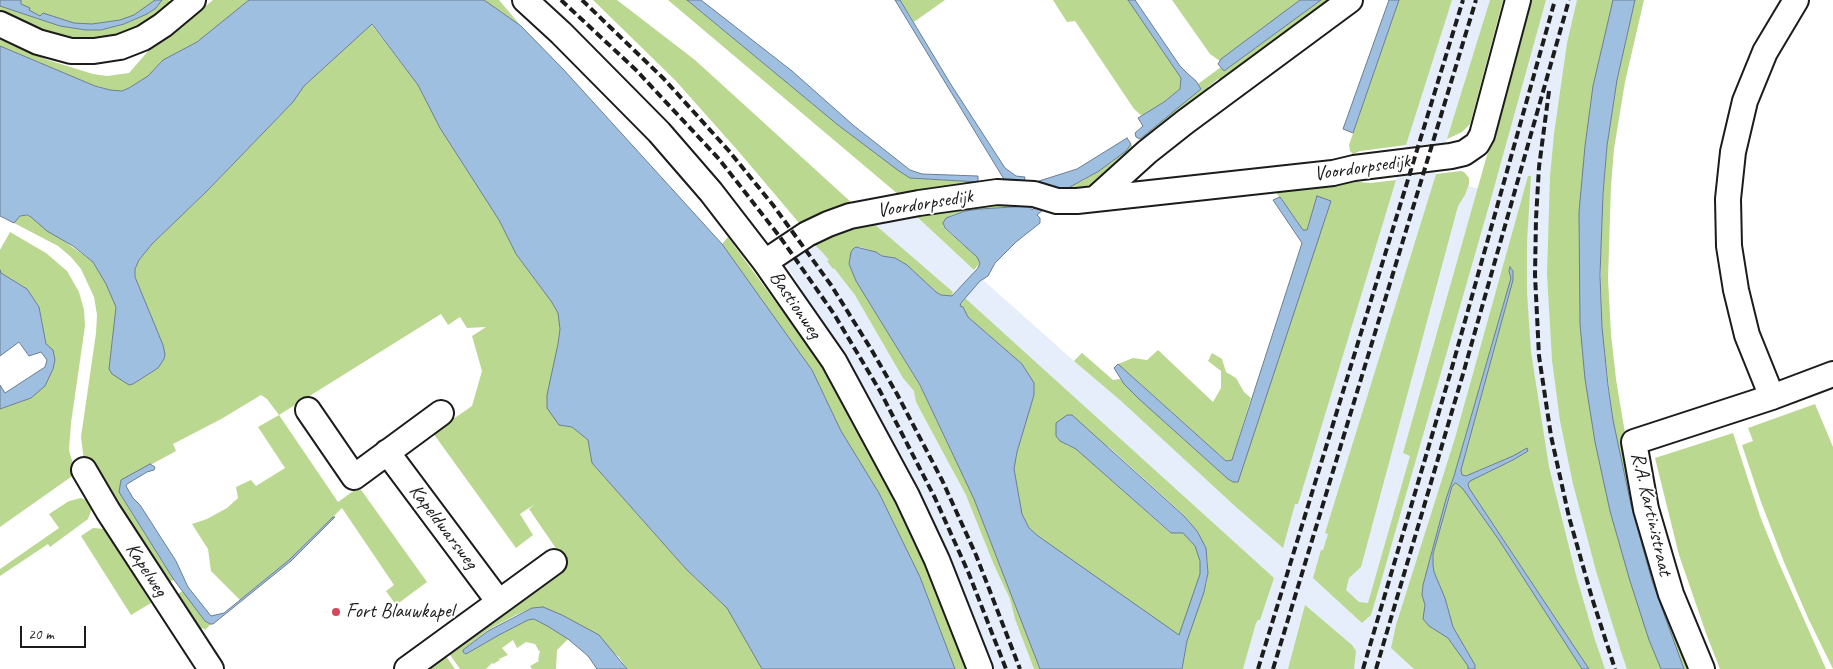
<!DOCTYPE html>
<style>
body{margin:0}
#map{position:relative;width:1833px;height:669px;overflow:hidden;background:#fff;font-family:Caveat,sans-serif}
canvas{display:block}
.scale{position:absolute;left:20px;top:626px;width:66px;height:22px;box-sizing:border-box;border:2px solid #1c1c1c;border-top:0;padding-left:6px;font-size:15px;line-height:18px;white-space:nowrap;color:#1c1c1c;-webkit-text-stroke:4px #fff;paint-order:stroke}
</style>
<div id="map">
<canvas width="1833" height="669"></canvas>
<div class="scale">20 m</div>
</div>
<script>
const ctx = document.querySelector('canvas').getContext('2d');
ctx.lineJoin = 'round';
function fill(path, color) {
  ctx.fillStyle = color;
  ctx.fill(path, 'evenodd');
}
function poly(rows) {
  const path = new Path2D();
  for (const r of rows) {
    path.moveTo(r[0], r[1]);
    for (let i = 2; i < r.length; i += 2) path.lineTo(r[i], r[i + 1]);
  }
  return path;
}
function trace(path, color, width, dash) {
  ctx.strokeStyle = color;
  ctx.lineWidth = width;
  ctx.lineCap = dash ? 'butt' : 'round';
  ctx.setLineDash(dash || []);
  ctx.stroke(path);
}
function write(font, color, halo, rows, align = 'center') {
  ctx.font = font + ' Caveat,sans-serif';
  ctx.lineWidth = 4;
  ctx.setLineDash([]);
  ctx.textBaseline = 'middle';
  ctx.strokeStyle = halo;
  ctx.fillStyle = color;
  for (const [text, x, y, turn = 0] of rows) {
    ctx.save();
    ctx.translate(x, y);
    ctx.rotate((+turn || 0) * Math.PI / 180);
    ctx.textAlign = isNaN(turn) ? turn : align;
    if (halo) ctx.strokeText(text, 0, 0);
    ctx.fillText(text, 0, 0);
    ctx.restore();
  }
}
fill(poly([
 [1399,0,1503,0,1470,124,1462,132,1447,139,1435,177,1487,191,1540,0,1595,0,1580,90,1647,669,992,669,937,533,894,444,851,367,786,265,813,243,847,229,915,215,974,270,972,273,981,281,982,279,1074,361,1082,353,1113,380,1120,379,1228,479,1395,183,1406,145,1360,151]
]), '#e6eefc');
fill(poly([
 [14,0,159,0,135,17,106,27,60,25,19,8],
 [162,0,169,0,173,6,156,19,119,38,76,41,45,33,0,14,0,6,60,26,86,30,101,30,124,24,136,19,156,8],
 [213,0,249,0,197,42,163,60,148,76,129,88,122,91,110,90,95,86,0,46,0,39,48,60,93,74,107,76,129,73,150,49,160,43],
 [484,0,499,0,521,26],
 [593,0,617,0,695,60,852,203,800,224,739,152,675,80],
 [668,0,687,0,838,125,910,178,978,182,979,184,899,195],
 [900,0,945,0,914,22],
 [1053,0,1128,0,1181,78,1180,89,1164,102,1142,116,1134,109,1075,21,1067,22],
 [1172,0,1300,0,1220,61,1210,54],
 [1321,0,1339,0,1221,81,1218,79,1208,87,1209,91,1139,143,1143,137,1201,89,1198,84,1221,67,1224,71],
 [1399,0,1452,0,1406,145,1360,151,1353,154,1350,151,1349,145],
 [1490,0,1503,0,1472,117,1470,124,1462,132,1447,139],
 [1527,0,1546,0,1492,195,1382,578,1371,615,1362,623,1313,578,1321,550,1323,550,1328,534,1325,533,1436,174,1461,171,1464,172,1469,178,1469,184,1465,195,1458,206,1361,567,1349,578,1346,590,1359,602,1368,603,1410,456,1403,453,1487,155,1493,143,1509,87,1512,57],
 [1577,0,1613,0,1593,86,1585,146,1579,212,1580,324,1585,379,1595,442,1610,511,1630,581,1661,669,1627,669,1622,655,1596,571,1573,484,1560,421,1552,360,1547,274,1550,176,1554,134,1567,43],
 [1635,0,1644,0,1625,82,1614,149,1611,186,1608,279,1611,334,1616,379,1631,469,1693,669,1684,669,1670,634,1652,581,1631,505,1613,420,1602,327,1600,235,1607,146,1617,80],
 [371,24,418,85,440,128,499,220,516,254,551,301,558,313,560,329,556,356,559,425,572,427,588,440,592,463,686,569,727,608,762,669,627,669,619,657,543,607,532,608,516,615,488,630,463,650,466,654,499,635,528,620,534,619,549,627,568,639,557,650,556,669,532,669,530,666,539,661,538,660,540,651,539,651,535,644,526,642,517,648,513,640,502,648,508,655,499,659,500,660,493,664,492,663,486,669,460,669,446,649,566,563,529,509,535,504,520,514,533,535,516,548,433,433,472,406,482,371,472,336,486,327,467,328,460,317,448,325,441,314,279,415,338,502,359,487,427,582,396,605,386,591,394,585,342,508,289,560,240,600,211,571,208,549,192,524,207,519,227,508,238,498,236,487,251,480,256,486,285,468,258,427,279,415,267,399,261,395,223,418,173,444,176,451,121,481,119,492,174,580,168,582,84,461,81,437,96,333,97,315,94,297,81,269,71,257,58,246,14,223,16,219,23,215,31,217,93,262,106,284,116,307,109,369,133,384,158,368,163,345,135,277,135,269,139,260,152,244,207,191,293,102,304,86],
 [1131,144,1135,150,1091,188,1066,191,1069,187,1084,180,1112,162,1126,151],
 [1528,176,1531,176,1527,242,1527,293,1531,352,1549,467,1576,575,1595,640,1605,669,1589,669,1469,488,1468,484,1469,481,1513,460,1527,449,1513,456,1466,476,1462,475,1461,470,1513,280,1512,273,1510,273,1511,278,1454,476,1446,499,1422,591,1429,626,1448,638,1468,666,1468,669,1414,669,1391,648,1396,625,1455,438],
 [1337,180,1370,183,1396,180,1298,504,1295,504,1283,548,1236,507,1120,400,1074,361,1082,353,1113,380,1120,379,1139,399,1228,479,1233,482,1239,479,1330,201,1317,197,1307,230,1303,230,1273,188],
 [1009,200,1036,204,1032,208,1030,205,1021,208,1006,207,965,211,952,215,945,220,943,225,945,229,977,257,980,263,974,270,915,215],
 [873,223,953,292,952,296,941,295,936,292,907,265,895,258,882,256,876,252,860,247,853,249,851,252,849,264,856,281,920,386,974,499,1040,669,1034,669,1015,619,1010,599,994,565,966,495,916,402,914,391,903,378,855,295,834,268,833,269,827,261,829,260,822,252,813,243,847,229],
 [10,232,46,253,67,271,79,292,84,310,85,326,71,423,69,450,73,464,78,472,0,527,0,409,31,398,53,369,46,344,39,307,27,289,1,273,0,270,0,250],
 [728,237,821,364,849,413,880,472,927,571,967,669,955,669,920,577,879,493,841,431,812,370,722,244],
 [965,298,1274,578,1260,620,1258,620,1256,623,1243,669,1182,669,1187,641,1207,582,1208,566,1206,548,1197,531,1184,515,1109,447,1066,445,1076,449,1170,533,1183,533,1191,540,1198,552,1201,567,1200,574,1179,636,1038,536,1029,528,1022,514,1014,469,1017,452,1034,395,1022,364,965,314,960,306],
 [1158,350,1213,402,1221,388,1221,371,1208,361,1212,353,1222,359,1226,372,1236,378,1244,392,1251,398,1232,460,1226,461,1118,364,1133,358,1147,360],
 [1815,404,1833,447,1833,669,1808,618,1784,562,1761,502,1742,445,1753,441,1748,428],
 [1733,433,1760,516,1778,561,1826,669,1720,669,1707,636,1679,555,1655,458],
 [1454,483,1458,484,1463,489,1499,540,1582,669,1475,669,1475,665,1453,627,1445,598,1434,572,1433,565,1433,554],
 [81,498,94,503,88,519,50,547,48,544,0,576,0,569,59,528,49,514,69,501],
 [93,528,105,529,151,603,131,615,81,536],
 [183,591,205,621,211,624,205,630,203,628,196,633,177,599,179,593],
 [1305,605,1352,645,1356,651,1354,669,1288,669],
 [443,652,455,669,418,669]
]), '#bad890');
const water = poly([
 [0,0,21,0,21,4,30,8,29,10,40,16,43,13,74,23,92,24,120,20,134,15,155,0,162,0,156,8,147,14,124,24,101,30,86,30,60,26,0,6,0,0],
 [249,0,484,0,521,26,563,69,722,244,812,370,841,431,879,493,920,577,955,669,762,669,727,608,686,569,592,463,588,440,572,427,559,425,547,408,547,395,558,344,560,329,558,313,551,301,516,254,499,220,440,128,418,85,372,24,304,86,293,102,207,191,152,244,139,260,135,269,135,277,163,345,165,354,164,359,158,368,133,384,129,385,112,374,109,369,116,307,106,284,93,262,73,246,47,231,31,217,27,215,20,216,14,223,0,216,0,46,95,86,110,90,122,91,129,88,148,76,163,60,197,42,249,0],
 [687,0,701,0,792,71,853,125,910,170,922,174,978,176,978,182,910,178,899,171,838,125,687,0],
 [895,0,900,0,950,83,1005,168,1016,176,1025,177,1024,182,1005,181,895,0],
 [1128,0,1135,0,1180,66,1187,73,1196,81,1201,89,1140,139,1136,137,1135,133,1143,126,1138,118,1164,102,1180,89,1181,78,1128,0],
 [1300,0,1321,0,1224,71,1218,64,1221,59,1300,0],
 [1389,0,1399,0,1353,133,1343,129,1389,0],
 [1613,0,1635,0,1617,80,1607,146,1603,194,1600,275,1602,327,1608,385,1613,420,1631,505,1652,581,1684,669,1661,669,1649,640,1630,581,1610,511,1595,442,1585,379,1580,324,1579,212,1585,146,1593,86,1613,0],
 [1127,138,1131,144,1126,151,1099,171,1070,187,1037,215,1040,218,1040,223,1016,242,995,263,988,276,980,281,961,303,960,306,963,307,968,317,1022,364,1034,383,1034,395,1017,452,1014,469,1022,514,1029,528,1038,536,1179,635,1200,574,1200,561,1195,546,1183,533,1171,533,1076,449,1060,441,1056,436,1056,423,1067,415,1072,415,1184,516,1197,531,1206,548,1208,573,1204,592,1187,641,1182,669,1040,669,974,499,920,385,856,281,849,264,851,252,853,249,856,247,876,252,882,256,895,258,907,265,936,292,941,295,952,296,978,268,980,263,977,257,945,228,943,223,946,218,965,211,980,209,1029,206,1032,210,1051,191,1049,186,1039,182,1039,181,1077,169,1127,138],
 [1317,196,1331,201,1239,479,1238,482,1233,482,1228,479,1139,399,1124,384,1114,368,1118,364,1226,461,1232,460,1302,243,1273,200,1280,197,1303,230,1307,230,1317,196],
 [1510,267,1513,271,1513,280,1461,470,1462,475,1466,476,1513,456,1527,448,1528,451,1513,460,1470,481,1468,484,1469,488,1589,669,1582,669,1499,540,1463,489,1456,483,1454,484,1452,487,1433,554,1433,565,1434,572,1445,598,1453,627,1475,665,1475,669,1468,669,1468,666,1448,638,1429,626,1423,619,1425,605,1422,595,1423,585,1446,499,1454,476,1511,278,1509,271,1510,267],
 [0,270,1,273,27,289,39,307,46,344,53,350,55,360,53,369,45,386,31,398,0,409,0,385,5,393,45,367,47,360,41,352,29,356,19,342,0,356,0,270],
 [150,464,155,467,154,470,147,472,127,484,126,486,133,498,140,505,176,561,188,587,211,616,224,613,240,600,289,560,333,517,335,517,291,561,213,624,210,624,205,621,174,580,119,492,121,480,150,464],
 [543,607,562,615,599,635,627,669,597,669,588,656,568,639,549,627,534,619,528,620,499,635,466,654,463,652,463,650,488,631,532,608,543,607]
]);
fill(water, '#9fbfe0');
trace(water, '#6b7e92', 1);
const minor = poly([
 [525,0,561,33,659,132,711,192,765,262,834,361,907,496,937,560,980,669],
 [0,24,38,42,71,51,94,51,120,47,143,38,163,25,193,0],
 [1095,199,1147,152,1185,122,1350,0],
 [765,262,807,234,828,224,850,216,919,203,997,192,1034,194,1057,201,1077,201,1333,173,1354,168,1451,156,1464,153,1477,144,1482,135,1518,0],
 [1772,397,1747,335,1736,290,1729,246,1728,199,1733,152,1745,101,1765,52,1796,0],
 [308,410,354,477,441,413],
 [387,452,499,602],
 [84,470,108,511,211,669],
 [407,669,554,562],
 [1702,669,1671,594,1646,509,1634,442,1772,397,1833,374]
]);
trace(minor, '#1c1c1c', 28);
trace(minor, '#fff', 24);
trace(poly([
 [561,0,636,70,719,159,780,237,834,314,880,391,935,498,969,574,1006,669],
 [582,0,664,79,729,151,773,205,831,285,871,349,897,394,942,480,976,555,1020,669],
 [1549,91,1539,167,1536,219,1535,275,1539,356,1551,436,1569,517,1592,598,1615,669],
 [1258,669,1463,0],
 [1273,669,1476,0],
 [1363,669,1451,371,1555,0],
 [1376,669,1463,374,1569,0]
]), '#1c1c1c', 4, [8, 4]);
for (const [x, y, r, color] of [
 [336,612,5,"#d1495b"]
]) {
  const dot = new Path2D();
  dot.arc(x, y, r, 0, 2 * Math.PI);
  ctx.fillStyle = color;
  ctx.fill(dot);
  trace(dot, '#fff', 2);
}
write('20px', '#1c1c1c', '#fff', [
 ["Voordorpsedijk",1362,168,-8],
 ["Voordorpsedijk",925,204,-9],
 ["Bastionweg",795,305,56],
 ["R.A. Kartinistraat",1651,514,77],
 ["Kapeldwarsweg",443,527,53],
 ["Kapelweg",146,570,57]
]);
write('20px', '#1c1c1c', '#fff', [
 ["Fort Blauwkapel",346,612]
], 'left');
</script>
